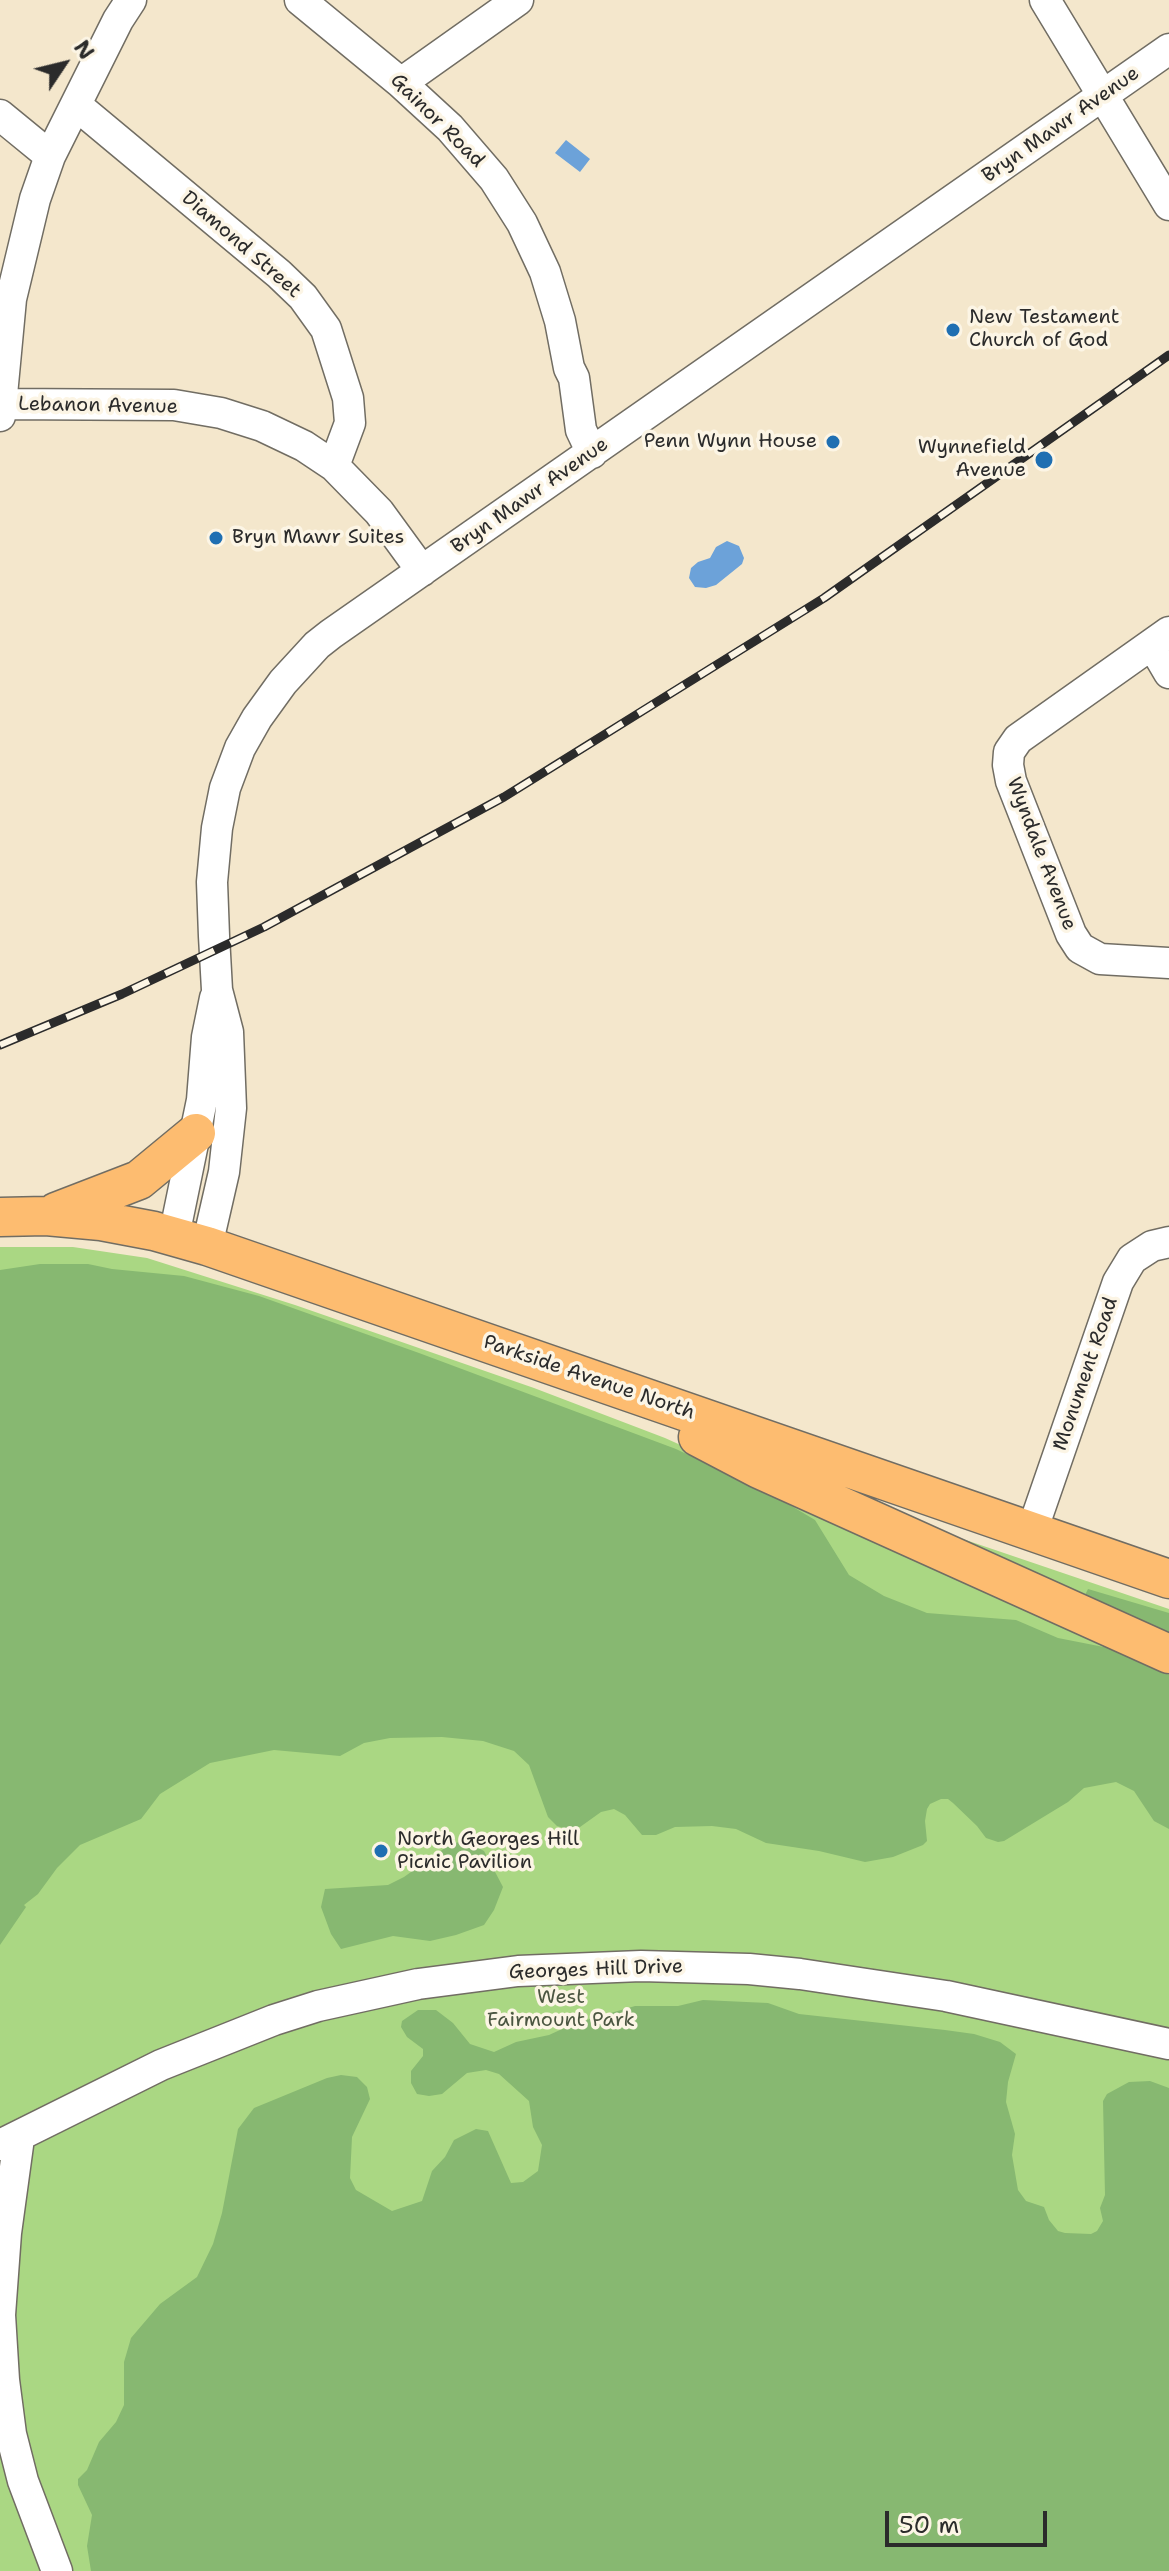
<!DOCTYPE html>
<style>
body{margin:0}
#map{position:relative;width:1169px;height:2571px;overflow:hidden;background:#f4e7cc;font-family:"Shantell Sans",sans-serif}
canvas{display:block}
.north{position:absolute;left:24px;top:24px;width:80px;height:80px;-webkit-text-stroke:6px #fcf5e5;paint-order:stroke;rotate:55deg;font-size:22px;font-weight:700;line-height:32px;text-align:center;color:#2b2b2b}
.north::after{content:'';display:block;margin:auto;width:28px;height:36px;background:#2b2b2b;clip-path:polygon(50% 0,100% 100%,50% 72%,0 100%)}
.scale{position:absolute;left:885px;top:2511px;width:162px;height:36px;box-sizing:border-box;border:4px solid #2b2b2b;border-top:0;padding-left:10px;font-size:24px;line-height:28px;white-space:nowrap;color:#2b2b2b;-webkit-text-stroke:6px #fcf5e5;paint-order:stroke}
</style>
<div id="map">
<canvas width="1169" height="2571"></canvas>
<div class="north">N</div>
<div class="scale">50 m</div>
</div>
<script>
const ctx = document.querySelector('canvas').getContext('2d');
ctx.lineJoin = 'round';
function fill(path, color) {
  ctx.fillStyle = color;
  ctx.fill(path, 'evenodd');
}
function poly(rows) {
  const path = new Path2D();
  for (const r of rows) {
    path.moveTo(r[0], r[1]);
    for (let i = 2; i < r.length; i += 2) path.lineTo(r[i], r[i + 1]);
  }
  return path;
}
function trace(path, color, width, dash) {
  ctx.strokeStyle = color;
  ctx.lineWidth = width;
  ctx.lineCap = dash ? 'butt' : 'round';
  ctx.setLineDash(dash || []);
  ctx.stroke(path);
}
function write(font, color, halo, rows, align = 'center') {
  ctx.font = font + ' "Shantell Sans",sans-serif';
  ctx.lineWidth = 7;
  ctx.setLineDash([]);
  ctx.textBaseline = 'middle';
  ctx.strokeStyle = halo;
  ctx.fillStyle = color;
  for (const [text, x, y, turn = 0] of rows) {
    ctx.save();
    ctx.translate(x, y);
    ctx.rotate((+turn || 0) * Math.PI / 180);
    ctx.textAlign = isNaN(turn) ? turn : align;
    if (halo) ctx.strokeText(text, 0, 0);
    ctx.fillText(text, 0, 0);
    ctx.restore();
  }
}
fill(poly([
 [0,1247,73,1247,147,1258,295,1305,534,1388,665,1438,1169,1665,1169,2571,0,2571],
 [951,1535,1169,1609,1169,1643]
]), '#aad783');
fill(poly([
 [40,1264,88,1264,112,1269,184,1276,259,1296,419,1353,676,1449,778,1498,815,1520,849,1575,884,1596,927,1613,1016,1620,1058,1638,1114,1649,1169,1675,1169,1829,1154,1821,1134,1791,1116,1782,1084,1788,1068,1802,1004,1841,998,1842,986,1838,977,1826,953,1803,948,1799,941,1799,930,1804,927,1809,925,1821,927,1841,923,1845,893,1857,865,1862,819,1851,766,1843,736,1829,712,1826,675,1827,656,1835,642,1835,625,1815,614,1809,601,1812,580,1827,567,1829,557,1826,548,1817,529,1765,514,1751,483,1741,442,1737,390,1738,364,1743,340,1756,274,1750,210,1763,160,1794,141,1819,80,1845,57,1868,38,1894,24,1905,26,1907,0,1945,0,1270],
 [1088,1589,1169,1613,1169,1639,1095,1606,1085,1595],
 [459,1842,468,1842,484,1851,503,1887,494,1910,484,1925,456,1935,430,1941,393,1936,341,1949,331,1934,321,1907,325,1889,388,1885,404,1877,449,1845],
 [703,2000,768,2003,799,2014,945,2030,974,2034,1000,2042,1016,2054,1008,2082,1006,2102,1015,2134,1012,2155,1018,2190,1026,2201,1044,2207,1049,2220,1058,2231,1065,2233,1091,2234,1097,2231,1103,2221,1100,2208,1105,2195,1103,2101,1107,2094,1129,2082,1150,2081,1169,2088,1169,2571,91,2571,87,2546,92,2515,78,2485,78,2479,87,2470,99,2442,116,2422,124,2405,124,2362,131,2338,160,2304,197,2277,213,2244,222,2213,238,2129,254,2108,327,2078,341,2075,357,2077,367,2087,370,2099,352,2137,350,2178,356,2190,392,2211,422,2201,432,2171,445,2157,454,2140,476,2129,488,2131,511,2183,523,2182,538,2171,542,2145,533,2127,529,2101,499,2074,486,2070,467,2073,442,2094,429,2096,417,2094,411,2083,411,2071,423,2056,423,2049,407,2037,401,2027,402,2021,418,2010,436,2010,453,2023,470,2044,494,2052,516,2042,549,2035,573,2024,635,2006,678,2006]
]), '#87b871');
fill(poly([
 [566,140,590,159,580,172,555,153],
 [727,541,739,546,744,558,742,564,716,585,706,588,695,587,689,578,691,568,698,562,710,558,716,547]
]), '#6ca2d9');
const minor = poly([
 [300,0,401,83,450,128,494,179,522,223,545,272,560,321,569,368,574,378,581,430,592,453],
 [1045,0,1169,205],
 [401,83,518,0],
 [76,105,279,274,303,297,326,329,348,398,350,423,334,466],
 [0,115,50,156],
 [0,404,174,405,221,413,262,426,304,446,334,466,379,512,422,571],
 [0,416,11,299,35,199,50,156,118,20,131,0],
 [1169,632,1018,739,1009,752,1008,765,1011,781,1071,934,1080,948,1100,959,1169,963],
 [1152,644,1169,673],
 [174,1236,202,1100,207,1037,215,998],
 [207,1246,224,1172,231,1108,228,1032,217,990,214,936,212,882,217,828,225,788,240,748,257,718,283,682,317,645,331,634,1169,49],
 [1032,1531,1118,1282,1132,1259,1152,1246,1169,1242],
 [19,2138,6,2233,0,2315,4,2380,11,2434,23,2481,57,2571],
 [0,2145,161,2065,274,2020,318,2006,418,1984,518,1971,641,1966,749,1969,800,1974,946,1996,1169,2044]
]);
const major = poly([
 [56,1212,139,1180,196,1133],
 [0,1217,46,1216,101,1221,154,1231,207,1246,1169,1579],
 [698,1437,759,1469,1169,1654]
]);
trace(minor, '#716d63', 33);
trace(major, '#716d63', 41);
trace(minor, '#fff', 30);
trace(major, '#fdbc70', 38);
const rail = poly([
 [0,1045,122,994,264,927,504,797,824,598,1169,355]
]);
trace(rail, '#2b2b2b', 9);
trace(rail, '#fcf5e5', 6, [18]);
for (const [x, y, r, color] of [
 [953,330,8,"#1f6fb2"],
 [833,442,8,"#1f6fb2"],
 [1044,460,10,"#1f6fb2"],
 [216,538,8,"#1f6fb2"],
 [381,1851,8,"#1f6fb2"]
]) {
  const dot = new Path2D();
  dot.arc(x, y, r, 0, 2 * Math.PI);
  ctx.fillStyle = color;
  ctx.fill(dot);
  trace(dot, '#fcf5e5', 3);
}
write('20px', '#2b2b2b', '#fcf5e5', [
 ["Gainor Road",437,121,45],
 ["Bryn Mawr Avenue",1061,125,-35],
 ["Diamond Street",241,245,41],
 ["Lebanon Avenue",98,406,1],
 ["Bryn Mawr Avenue",530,496,-35],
 ["Wyndale Avenue",1041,854,69],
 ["Monument Road",1086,1374,-71],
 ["Parkside Avenue North",589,1378,19],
 ["Georges Hill Drive",596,1970,-2]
]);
write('20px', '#2b2b2b', '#fcf5e5', [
 ["New Testament",969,318],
 ["Church of God",969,341],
 ["Penn Wynn House",817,442,"right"],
 ["Wynnefield",1026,448,"right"],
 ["Avenue",1026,471,"right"],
 ["Bryn Mawr Suites",232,538],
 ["North Georges Hill",397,1840],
 ["Picnic Pavilion",397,1863]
], 'left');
write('20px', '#4b5641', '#fcf5e5', [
 ["West",561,1998],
 ["Fairmount Park",561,2021]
]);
</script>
